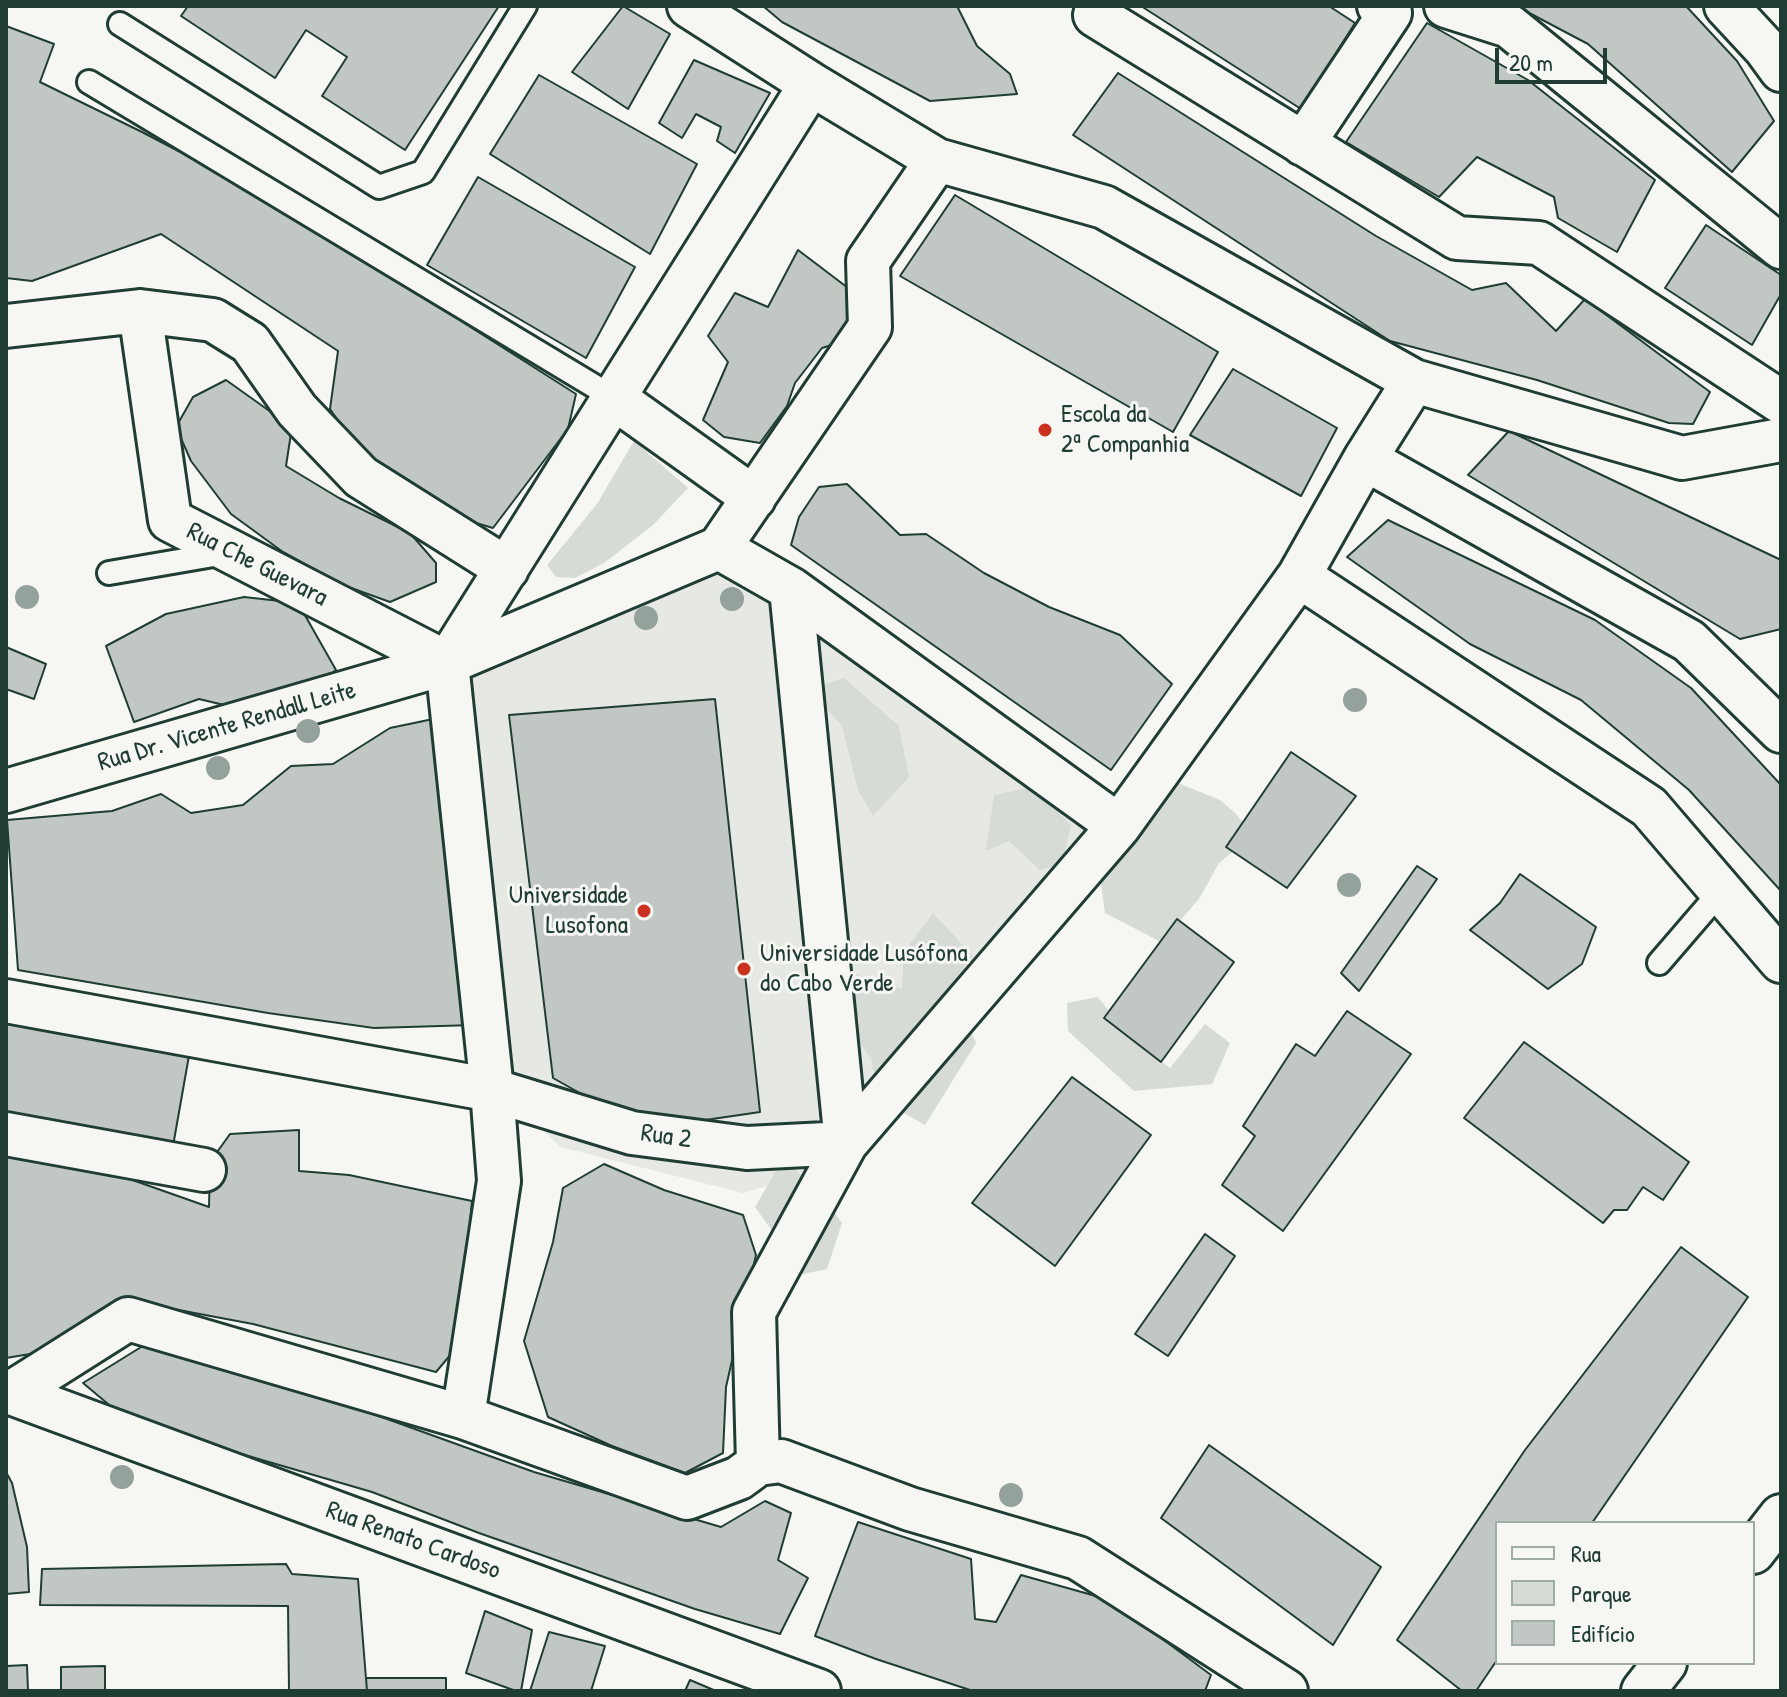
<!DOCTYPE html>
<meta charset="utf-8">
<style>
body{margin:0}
#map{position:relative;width:1787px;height:1697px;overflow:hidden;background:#f6f6f2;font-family:"Patrick Hand",sans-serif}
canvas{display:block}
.frame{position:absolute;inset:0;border:8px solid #1f3d34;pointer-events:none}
.legend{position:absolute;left:1495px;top:1521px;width:260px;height:144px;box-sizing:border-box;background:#f6f6f2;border:2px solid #a0aca6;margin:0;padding:10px 14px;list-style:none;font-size:24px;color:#1f3d34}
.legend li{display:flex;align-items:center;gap:16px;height:40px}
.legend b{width:40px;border:2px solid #a0aca6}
.scale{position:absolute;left:1495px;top:48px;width:112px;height:36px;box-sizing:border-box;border:4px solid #1f3d34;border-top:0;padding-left:10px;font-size:24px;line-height:28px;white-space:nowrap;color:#1f3d34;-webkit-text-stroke:6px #f6f6f2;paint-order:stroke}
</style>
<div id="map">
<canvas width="1787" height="1697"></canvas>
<div class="frame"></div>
<ul class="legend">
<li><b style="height:10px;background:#f6f6f2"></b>Rua</li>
<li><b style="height:22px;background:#d6dbd6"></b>Parque</li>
<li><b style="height:22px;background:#c1c8c3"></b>Edifício</li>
</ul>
<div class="scale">20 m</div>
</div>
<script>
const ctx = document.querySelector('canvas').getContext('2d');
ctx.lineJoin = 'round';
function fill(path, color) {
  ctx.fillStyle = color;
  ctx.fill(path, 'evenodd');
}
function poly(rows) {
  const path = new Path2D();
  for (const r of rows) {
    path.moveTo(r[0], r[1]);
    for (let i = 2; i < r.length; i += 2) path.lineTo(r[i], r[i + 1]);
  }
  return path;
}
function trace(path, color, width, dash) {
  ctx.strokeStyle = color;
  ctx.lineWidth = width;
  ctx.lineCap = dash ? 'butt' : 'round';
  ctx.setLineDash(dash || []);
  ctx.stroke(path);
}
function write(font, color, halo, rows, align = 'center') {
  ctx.font = font + ' "Patrick Hand",sans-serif';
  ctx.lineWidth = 6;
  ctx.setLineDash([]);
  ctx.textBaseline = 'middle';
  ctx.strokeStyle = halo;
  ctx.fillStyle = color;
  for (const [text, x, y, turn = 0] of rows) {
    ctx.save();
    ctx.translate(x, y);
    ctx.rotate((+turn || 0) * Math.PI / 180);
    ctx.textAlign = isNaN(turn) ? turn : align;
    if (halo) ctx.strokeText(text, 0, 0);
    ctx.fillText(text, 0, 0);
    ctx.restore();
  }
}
fill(poly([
 [719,564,1100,830,831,1168,743,1193,561,1147,518,1108,459,669]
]), '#e6e8e4');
fill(poly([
 [634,441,688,488,653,525,604,563,575,578,556,577,547,565,597,504],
 [844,678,899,726,909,777,873,816,858,790,842,726,827,709,820,686],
 [1178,783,1220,800,1235,813,1253,835,1219,863,1199,899,1161,942,1105,913,1100,878,1152,809],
 [1032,787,1071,825,1062,864,1040,870,1009,841,986,851,994,795],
 [933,913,973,956,949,987,976,1043,925,1125,876,1097,872,1061,849,1026,844,971,902,989,904,952],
 [1098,997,1128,1036,1170,1068,1205,1024,1230,1043,1212,1084,1134,1091,1068,1031,1067,1003],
 [783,1159,818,1190,842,1223,827,1269,803,1274,755,1207]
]), '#d6dbd6');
const building = poly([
 [188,6,499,6,405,150,322,96,347,57,306,30,275,78,181,16,188,6],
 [623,6,670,34,628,109,572,72,623,6],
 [763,6,957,6,977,46,1010,74,1017,94,930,101,782,22,763,6],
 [1141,6,1329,6,1355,23,1301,109,1141,6],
 [1516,6,1686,6,1737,61,1774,121,1732,172,1588,44,1516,6],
 [1427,23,1528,80,1655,180,1617,252,1558,218,1554,197,1477,157,1439,197,1346,142,1427,23],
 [6,26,54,44,40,82,142,132,322,226,472,328,576,394,568,429,493,528,449,515,357,448,330,409,338,351,161,234,32,281,6,278,6,26],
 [694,60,770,93,735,153,717,141,721,127,696,114,682,138,659,123,694,60],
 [1118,73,1376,236,1472,290,1506,283,1556,331,1585,299,1710,392,1693,424,1669,423,1537,380,1390,341,1073,135,1118,73],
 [539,75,697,164,650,254,490,154,539,75],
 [478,177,635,267,586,358,427,265,478,177],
 [955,195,1218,352,1173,432,900,276,955,195],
 [1706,225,1781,275,1781,294,1752,345,1665,288,1706,225],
 [798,250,856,294,853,322,838,343,822,348,795,383,787,406,760,443,724,437,703,420,728,362,708,336,735,293,768,307,798,250],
 [1233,369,1337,428,1301,496,1190,435,1233,369],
 [226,380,292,427,286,466,339,498,410,533,436,563,436,582,390,602,343,585,283,552,231,514,191,461,176,427,193,397,226,380],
 [1509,431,1781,560,1781,629,1740,639,1468,475,1509,431],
 [847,484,900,535,926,534,984,573,1049,607,1120,635,1172,684,1111,770,791,545,799,517,819,487,847,484],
 [1388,520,1595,620,1691,688,1781,785,1781,891,1689,790,1581,700,1470,644,1347,557,1388,520],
 [244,597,298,603,336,670,325,679,224,705,199,699,134,722,106,646,166,614,244,597],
 [6,647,46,664,34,699,6,689,6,647],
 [715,699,760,1112,644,1129,553,1078,509,715,715,699],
 [438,718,474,1025,374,1028,268,1013,18,970,7,820,112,811,161,794,191,813,243,805,291,766,333,764,390,728,438,718],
 [1291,752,1356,796,1287,888,1226,847,1291,752],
 [1417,866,1437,879,1359,991,1341,973,1417,866],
 [1520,874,1596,927,1582,964,1548,989,1470,930,1500,903,1520,874],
 [1177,919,1234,962,1161,1062,1104,1018,1177,919],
 [1347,1011,1411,1054,1283,1231,1222,1185,1255,1136,1243,1126,1296,1044,1315,1056,1347,1011],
 [6,1021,190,1050,173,1146,6,1116,6,1021],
 [1524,1042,1689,1162,1663,1200,1643,1187,1627,1210,1614,1210,1603,1223,1464,1118,1524,1042],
 [1072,1077,1151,1135,1055,1266,972,1203,1072,1077],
 [299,1130,299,1171,349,1175,472,1201,467,1255,452,1353,436,1372,253,1324,120,1299,48,1351,6,1358,6,1151,90,1165,209,1207,210,1162,230,1134,299,1130],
 [604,1164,664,1190,743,1215,756,1255,726,1387,723,1453,685,1473,612,1446,548,1417,524,1341,553,1242,563,1188,604,1164],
 [1205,1234,1235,1256,1168,1356,1135,1334,1205,1234],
 [1681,1247,1748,1297,1592,1523,1497,1523,1497,1660,1476,1691,1462,1691,1397,1640,1525,1450,1681,1247],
 [146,1344,304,1389,534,1472,721,1527,765,1501,791,1513,778,1560,808,1578,780,1634,695,1609,479,1533,372,1492,214,1446,114,1409,83,1383,146,1344],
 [1209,1445,1381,1567,1333,1645,1161,1518,1209,1445],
 [6,1472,12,1483,27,1547,29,1592,6,1594,6,1472],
 [858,1522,971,1559,975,1619,996,1622,1021,1575,1110,1600,1211,1675,1205,1691,973,1691,876,1659,815,1636,858,1522],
 [286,1564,292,1574,358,1579,367,1691,289,1691,288,1606,40,1605,42,1569,286,1564],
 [485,1611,532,1630,521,1691,516,1691,466,1673,485,1611],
 [549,1632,605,1646,591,1691,530,1691,549,1632],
 [27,1665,28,1691,6,1691,6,1666,27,1665],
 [105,1666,105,1691,61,1691,61,1667,105,1666],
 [366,1678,446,1678,446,1691,367,1691,366,1678],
 [690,1680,716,1691,685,1691,690,1680]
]);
fill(building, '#c1c8c3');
trace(building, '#1f3d34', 2);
const lane = poly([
 [120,24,379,187,423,172,525,6],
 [89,82,614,398],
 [109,573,225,553],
 [1659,963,1721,891]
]);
const street = poly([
 [689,6,811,84,937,160,1104,207,1414,381,1682,458,1781,440],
 [1100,6,1095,15,1457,238,1539,243,1781,402],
 [1446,6,1509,26,1781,247],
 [1726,6,1765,48,1781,70],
 [1303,144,1390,13,1379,6],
 [140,311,170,520,447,663],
 [6,326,140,311,213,320,250,343,297,410,361,477,507,569],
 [614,398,754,498],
 [1365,459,1689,641,1781,731],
 [719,548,791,589,1119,826],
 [1299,576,1649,807,1781,961],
 [6,791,447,663,719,548,870,327,868,261,937,160],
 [6,1001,492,1090,632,1133,747,1148,846,1143,791,589],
 [6,1134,204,1170],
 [6,1393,11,1393,819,1691],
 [11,1393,128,1319,463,1417,687,1498,739,1478,758,1464,781,1461,910,1509,1078,1558,1286,1691],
 [463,1417,499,1181,492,1090,447,663,811,84],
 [758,1464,754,1312,846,1143,1119,826,1299,576,1365,459,1414,381],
 [1753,1552,1781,1516],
 [1643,1691,1665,1663]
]);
trace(lane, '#1f3d34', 28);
trace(street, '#1f3d34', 48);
trace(lane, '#f6f6f2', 22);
trace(street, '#f6f6f2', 42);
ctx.fillStyle = '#94a29b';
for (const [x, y] of [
 [27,597],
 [732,599],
 [646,618],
 [1355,700],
 [308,731],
 [218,768],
 [1349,885],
 [122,1477],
 [1011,1495]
]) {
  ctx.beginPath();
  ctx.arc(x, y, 12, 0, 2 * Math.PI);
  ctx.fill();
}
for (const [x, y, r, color] of [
 [1045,430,8,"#c8321e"],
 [644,911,8,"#c8321e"],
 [744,969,8,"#c8321e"]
]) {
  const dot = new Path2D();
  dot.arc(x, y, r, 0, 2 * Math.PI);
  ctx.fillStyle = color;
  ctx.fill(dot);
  trace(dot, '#f6f6f2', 3);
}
write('26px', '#1f3d34', '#f6f6f2', [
 ["Escola da",1061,415],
 ["2ª Companhia",1061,445],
 ["Universidade",628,896,"right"],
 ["Lusofona",628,926,"right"],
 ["Universidade Lusófona",760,954],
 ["do Cabo Verde",760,984]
], 'left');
write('26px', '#1f3d34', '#f6f6f2', [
 ["Rua Che Guevara",257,565,27],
 ["Rua Dr. Vicente Rendall Leite",227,727,-16],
 ["Rua 2",666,1137,8],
 ["Rua Renato Cardoso",413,1541,20]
]);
</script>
